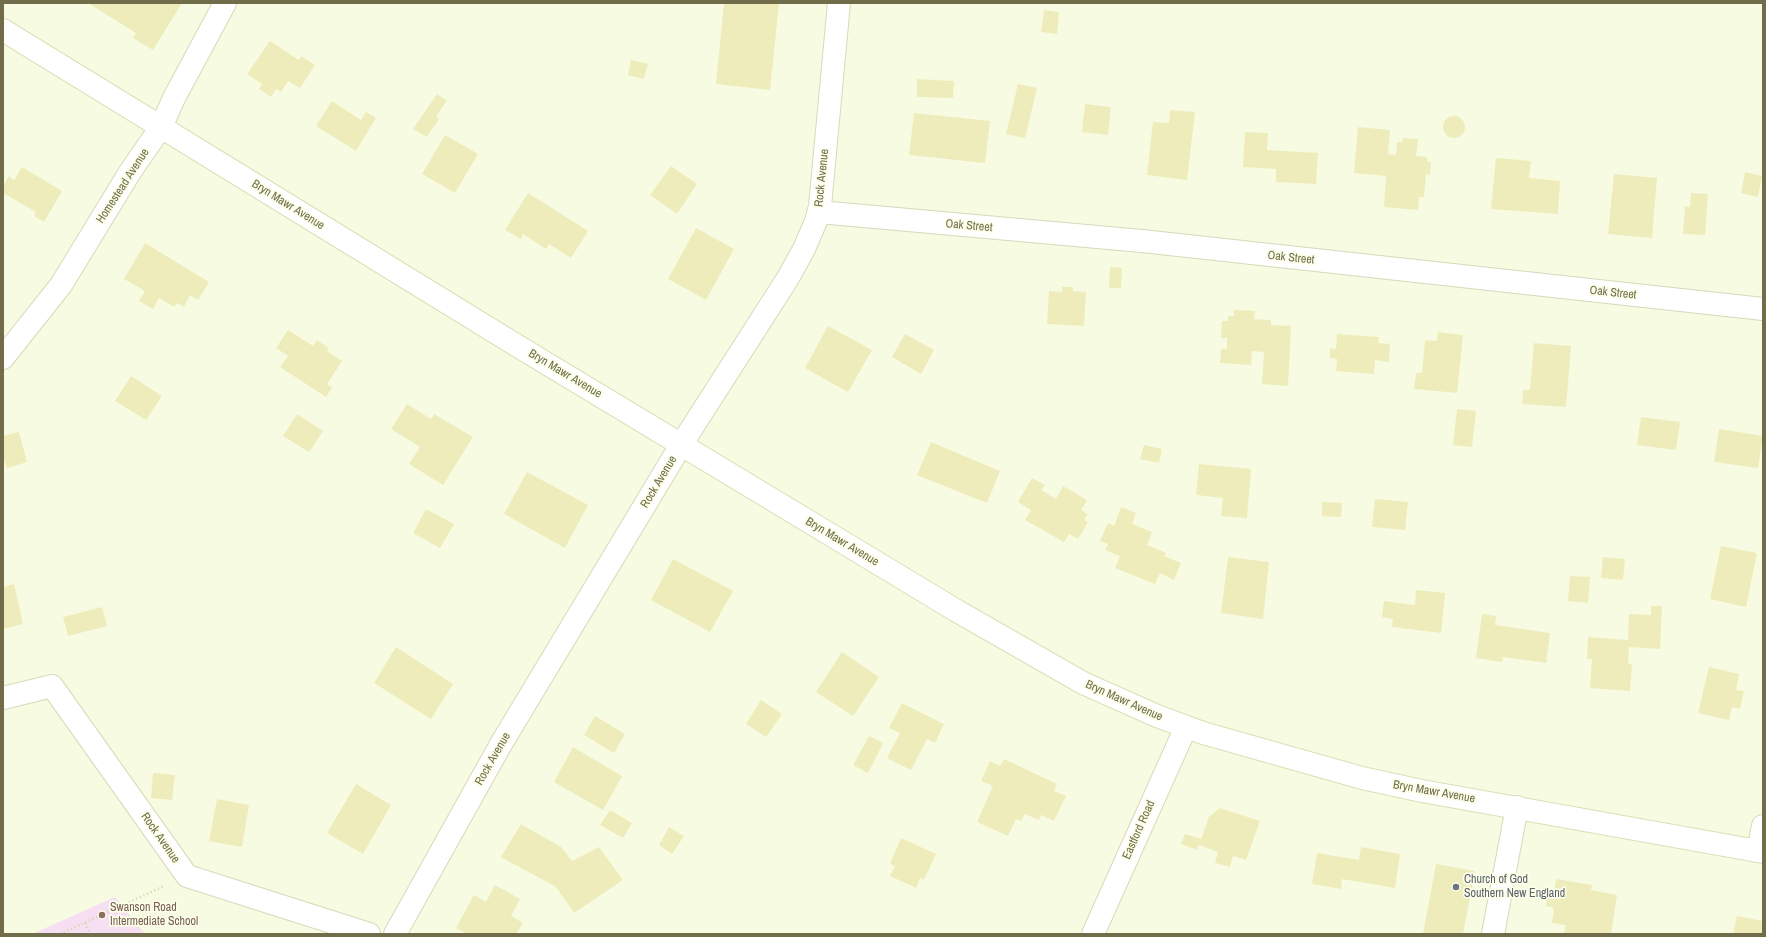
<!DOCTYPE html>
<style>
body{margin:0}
#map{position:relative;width:1766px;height:937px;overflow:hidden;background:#f7fbe2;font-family:"Archivo Narrow",sans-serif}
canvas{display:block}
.frame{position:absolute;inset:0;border:4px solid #716d4a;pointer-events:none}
</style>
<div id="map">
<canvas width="1766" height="937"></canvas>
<div class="frame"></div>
</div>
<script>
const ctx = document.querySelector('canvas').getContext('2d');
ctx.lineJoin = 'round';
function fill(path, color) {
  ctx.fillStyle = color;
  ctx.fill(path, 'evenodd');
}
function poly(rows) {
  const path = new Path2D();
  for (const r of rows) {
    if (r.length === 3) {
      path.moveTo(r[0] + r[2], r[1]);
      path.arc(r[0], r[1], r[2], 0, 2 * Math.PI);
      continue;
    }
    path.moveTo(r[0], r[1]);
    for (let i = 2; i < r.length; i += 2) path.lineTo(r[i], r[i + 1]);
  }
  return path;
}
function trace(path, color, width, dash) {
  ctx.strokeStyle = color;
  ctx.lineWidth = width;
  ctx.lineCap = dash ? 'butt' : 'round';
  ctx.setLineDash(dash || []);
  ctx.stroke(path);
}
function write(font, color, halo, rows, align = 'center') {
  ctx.font = font + ' "Archivo Narrow",sans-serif';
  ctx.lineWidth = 3.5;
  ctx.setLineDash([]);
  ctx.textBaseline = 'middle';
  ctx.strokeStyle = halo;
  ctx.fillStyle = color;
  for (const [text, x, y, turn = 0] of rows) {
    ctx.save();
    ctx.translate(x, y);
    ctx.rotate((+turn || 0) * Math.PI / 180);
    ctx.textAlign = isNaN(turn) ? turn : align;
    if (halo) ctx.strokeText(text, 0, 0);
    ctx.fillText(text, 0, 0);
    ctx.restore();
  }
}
fill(poly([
 [115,897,145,934,32,934]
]), '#f7dff3');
fill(poly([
 [88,3,182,3,153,50,133,38,136,33],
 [724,3,779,4,770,90,716,84],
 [1044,10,1059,12,1057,34,1041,32],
 [270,41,299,60,301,56,315,65,300,88,288,81,281,92,276,89,271,97,259,89,262,84,247,74],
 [631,60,648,64,644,79,628,75],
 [917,79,954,81,953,98,917,97],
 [1018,84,1037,88,1025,138,1006,134],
 [437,94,447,101,436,116,439,119,427,137,413,129],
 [332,101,361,120,366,112,376,118,356,151,316,126],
 [1085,104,1111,107,1108,135,1082,132],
 [1170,110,1195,112,1187,180,1147,175,1153,122,1169,123],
 [914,113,990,121,985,163,909,155],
 [1454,127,11],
 [1358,127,1390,130,1388,154,1396,155,1397,142,1402,142,1403,138,1418,139,1416,156,1427,157,1427,161,1431,162,1430,175,1426,174,1424,197,1419,197,1418,210,1384,207,1386,176,1354,173],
 [1245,132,1268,133,1267,150,1318,153,1316,184,1276,182,1276,169,1243,167],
 [445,135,478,154,455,193,422,174],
 [1496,158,1531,161,1529,178,1560,181,1558,214,1491,209],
 [671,166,697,184,677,214,650,195],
 [22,167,62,191,44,222,34,216,36,212,3,193,3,186,9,176,14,180],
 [1745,172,1762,176,1758,197,1741,193],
 [1614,174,1657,178,1652,238,1608,234],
 [528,193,588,231,571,258,549,244,546,249,523,234,521,239,505,230],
 [1691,193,1708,194,1705,235,1683,234,1685,206,1690,207],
 [696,228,734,249,706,300,668,279],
 [145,243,209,282,198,300,190,295,184,307,177,303,174,307,159,298,153,309,139,301,145,291,124,279],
 [1110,267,1122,268,1121,288,1109,288],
 [1062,287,1073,287,1073,291,1086,292,1084,326,1047,324,1049,291,1062,292],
 [1234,310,1255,311,1254,319,1271,320,1271,325,1291,326,1288,386,1262,384,1264,352,1252,351,1251,365,1220,363,1221,349,1227,349,1227,338,1221,338,1222,321,1228,321,1228,316,1234,316],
 [828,326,872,350,848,392,805,368],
 [288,330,313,346,317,340,329,348,327,351,342,361,327,384,332,388,326,397,280,367,288,356,276,348],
 [1438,332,1463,335,1457,393,1414,389,1416,373,1422,373,1425,340,1437,341],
 [905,334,934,350,921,374,892,357],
 [1337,334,1379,337,1378,343,1390,344,1389,362,1375,360,1374,374,1336,371,1337,359,1330,358,1330,348,1336,349],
 [1534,343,1571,346,1566,407,1522,404,1523,390,1530,390],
 [131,376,162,396,146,420,115,401],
 [407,404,431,419,434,414,473,437,443,485,409,464,420,447,391,429],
 [1457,409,1476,411,1472,447,1453,445],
 [297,414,323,431,309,452,283,436],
 [1641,417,1680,422,1676,450,1637,445],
 [1719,429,1763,436,1758,468,1714,462],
 [19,432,27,462,7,468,3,456,3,436],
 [931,442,1000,471,987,503,917,475],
 [1144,445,1162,449,1159,463,1140,459],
 [1199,464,1251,469,1247,518,1221,516,1223,498,1196,495],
 [527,472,588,505,565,548,504,514],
 [1032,478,1045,485,1041,490,1056,499,1063,486,1087,500,1081,510,1088,514,1084,520,1088,522,1078,539,1069,534,1064,542,1025,520,1031,510,1018,502],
 [1375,499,1408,502,1405,530,1372,527],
 [1322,502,1342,503,1341,517,1322,516],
 [1121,507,1136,513,1132,524,1152,532,1147,545,1166,553,1164,556,1181,563,1174,580,1160,573,1155,584,1115,568,1120,556,1105,550,1108,544,1100,541,1108,523,1114,526],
 [426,509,454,524,440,548,413,533],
 [1721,546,1757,553,1746,607,1710,599],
 [1228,557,1269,562,1263,619,1221,613],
 [1603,557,1625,559,1623,580,1601,578],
 [673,559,733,591,710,632,651,600],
 [1570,576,1590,577,1588,603,1568,601],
 [14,584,23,624,3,629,3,587],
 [1416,590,1445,593,1441,633,1392,627,1393,619,1382,617,1384,601,1415,605],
 [1651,606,1662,606,1660,649,1629,647,1628,664,1632,664,1630,691,1590,688,1592,659,1587,659,1588,637,1628,640,1629,614,1651,615],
 [102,607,107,626,68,636,63,617],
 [1482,614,1496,616,1495,625,1550,633,1546,663,1503,657,1502,662,1476,658],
 [396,647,453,684,431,719,374,683],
 [842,652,879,677,853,716,816,692],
 [1709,667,1739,674,1736,690,1744,691,1740,709,1732,707,1729,720,1698,713],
 [761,700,782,714,766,737,746,724],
 [902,703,944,724,935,743,927,739,911,770,887,758,900,733,889,728],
 [595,716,625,734,614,753,584,735],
 [869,736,883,743,868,773,853,765],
 [573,747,622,776,603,810,554,782],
 [1004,759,1057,784,1054,791,1066,796,1054,821,1041,815,1039,820,1025,814,1021,821,1016,819,1008,836,977,822,993,786,981,781,990,761,1000,766],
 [153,773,175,775,172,800,151,798],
 [356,784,391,805,363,854,327,833],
 [217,799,249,805,242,847,209,841],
 [1220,808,1260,821,1246,860,1233,856,1230,867,1215,863,1218,852,1199,845,1197,850,1181,844,1185,834,1201,839,1209,817],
 [610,810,632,823,623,838,600,825],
 [521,824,561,847,572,861,599,847,623,880,574,913,556,887,501,857],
 [669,827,684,836,672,854,659,845],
 [901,838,936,854,924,880,920,878,916,888,890,876,895,866,890,864],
 [1361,847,1400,854,1395,888,1342,879,1341,889,1312,884,1317,853,1359,860],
 [1436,864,1475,871,1463,934,1423,934],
 [1556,879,1592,885,1591,890,1617,895,1611,934,1564,934,1566,925,1552,923,1554,908,1546,906,1547,897,1553,898],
 [495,885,520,899,511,916,523,923,516,934,467,934,456,928,474,895,486,902],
 [1737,916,1763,921,1763,934,1733,934]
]), '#efecbc');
const street = poly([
 [819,212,1142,241,1763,309],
 [3,358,61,285,130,172,161,127,174,98,225,3],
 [3,698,52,686,187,876,369,934],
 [1758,851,1763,826],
 [395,934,501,744,681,445,788,278,804,249,816,221,820,206,839,3],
 [1093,934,1186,727],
 [1493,934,1517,807]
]);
const secondary = poly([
 [3,30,516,345,957,611,1083,683,1157,716,1203,733,1362,778,1422,791,1763,852]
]);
trace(street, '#d9d8ba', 24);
trace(secondary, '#dedeb8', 24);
trace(poly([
 [85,923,90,934],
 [60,934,164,886]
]), '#d3d09f', 2.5, [1, 3]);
trace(street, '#fff', 22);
trace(secondary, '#fff', 22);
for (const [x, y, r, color] of [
 [1456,887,4,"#6b7280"],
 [102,915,4,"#8d6e63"]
]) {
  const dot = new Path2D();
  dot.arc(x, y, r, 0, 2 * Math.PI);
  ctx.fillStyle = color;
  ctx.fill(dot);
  trace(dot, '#fbfee8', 1.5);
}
write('12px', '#716d4a', '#fbfee8', [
 ["Rock Avenue",822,178,-84],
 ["Homestead Avenue",123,186,-57],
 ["Bryn Mawr Avenue",288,205,32],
 ["Oak Street",969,226,5],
 ["Oak Street",1291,258,6],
 ["Oak Street",1613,293,6],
 ["Bryn Mawr Avenue",565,374,31],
 ["Rock Avenue",659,482,-59],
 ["Bryn Mawr Avenue",842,542,31],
 ["Bryn Mawr Avenue",1124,701,24],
 ["Rock Avenue",493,759,-60],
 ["Bryn Mawr Avenue",1434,792,10],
 ["Eastford Road",1139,830,-66],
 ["Rock Avenue",160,838,55]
]);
write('12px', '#5b616d', '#fbfee8', [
 ["Church of God",1464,880],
 ["Southern New England",1464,894]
], 'left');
write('12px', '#785e54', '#fbfee8', [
 ["Swanson Road",110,908],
 ["Intermediate School",110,922]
], 'left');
</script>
